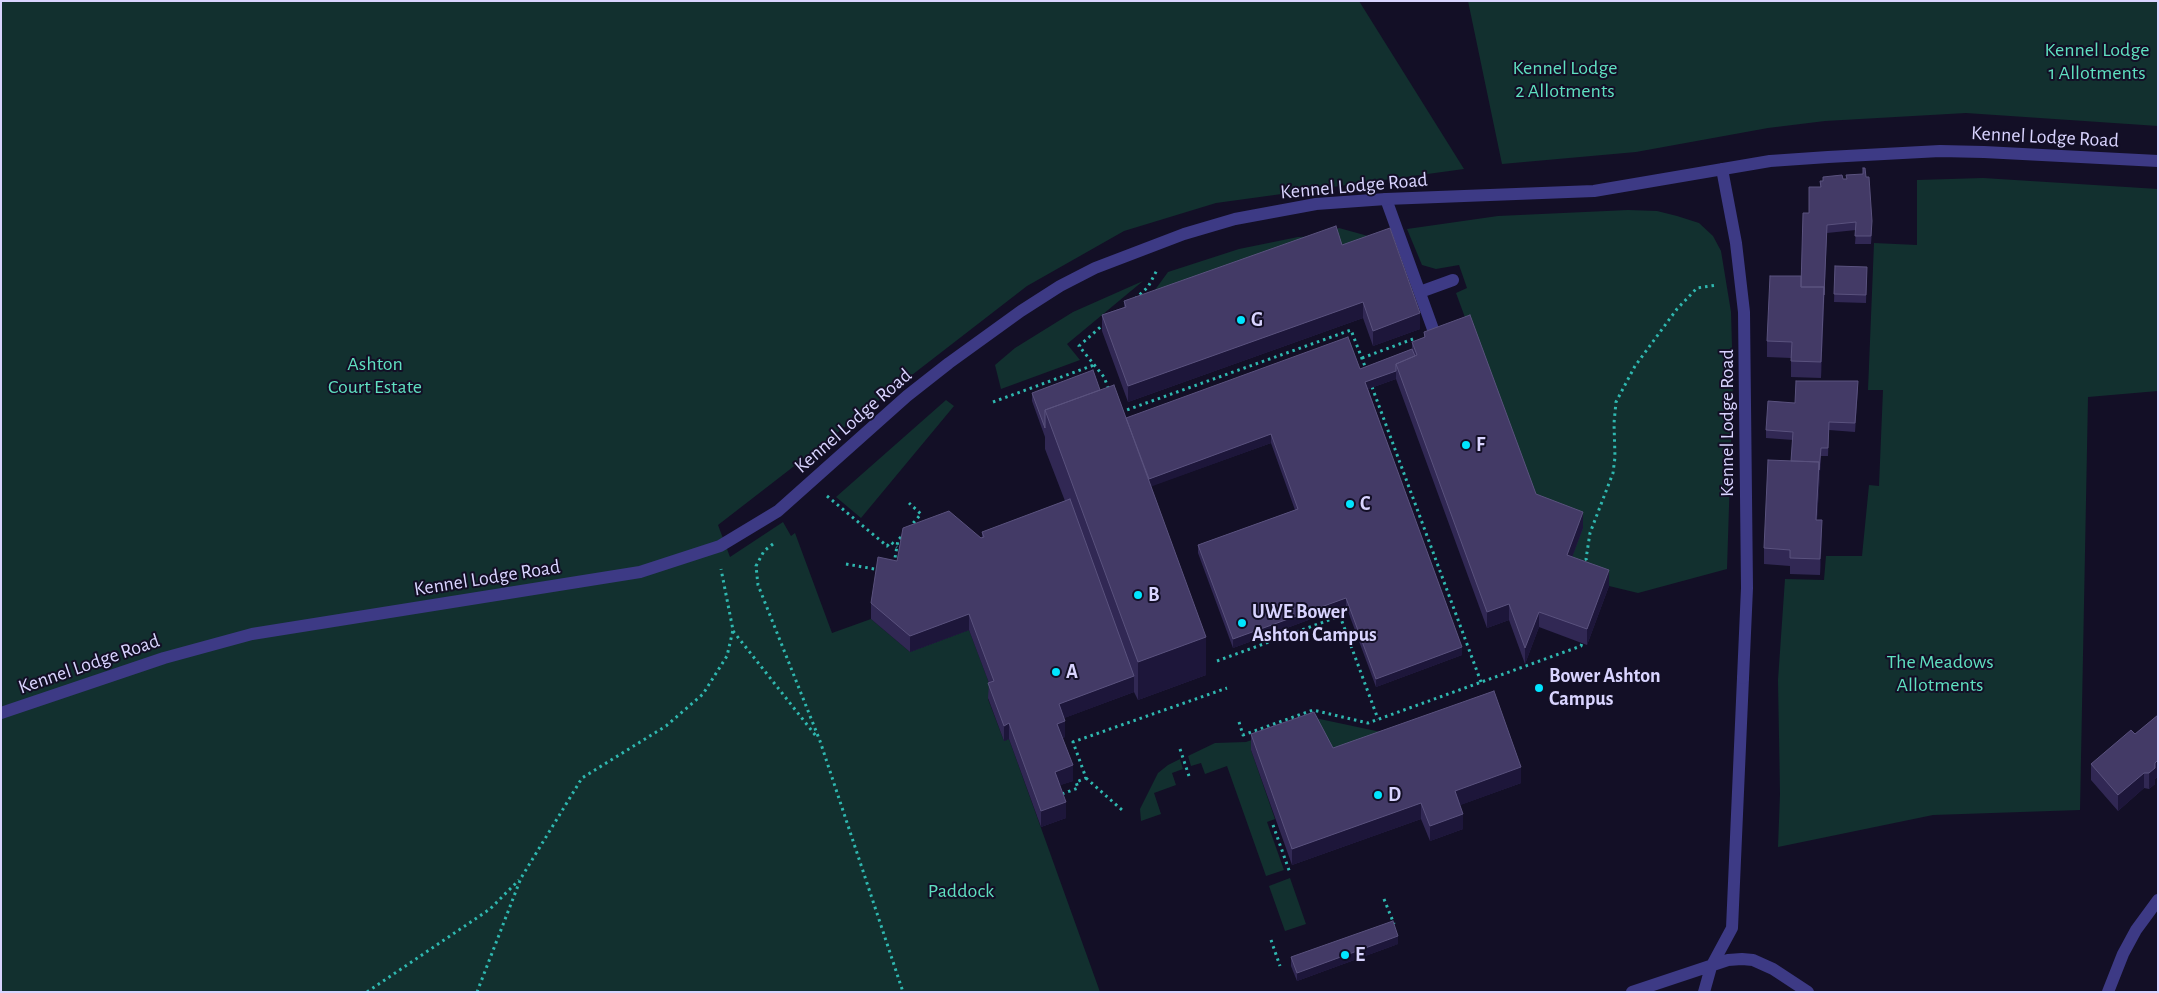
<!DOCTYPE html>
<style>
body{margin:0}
#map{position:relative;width:2159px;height:993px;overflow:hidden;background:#130f26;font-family:"Alegreya Sans",sans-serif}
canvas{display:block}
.frame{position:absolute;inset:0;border:2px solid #d9d4ff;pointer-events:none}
</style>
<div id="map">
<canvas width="2159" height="993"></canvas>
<div class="frame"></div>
</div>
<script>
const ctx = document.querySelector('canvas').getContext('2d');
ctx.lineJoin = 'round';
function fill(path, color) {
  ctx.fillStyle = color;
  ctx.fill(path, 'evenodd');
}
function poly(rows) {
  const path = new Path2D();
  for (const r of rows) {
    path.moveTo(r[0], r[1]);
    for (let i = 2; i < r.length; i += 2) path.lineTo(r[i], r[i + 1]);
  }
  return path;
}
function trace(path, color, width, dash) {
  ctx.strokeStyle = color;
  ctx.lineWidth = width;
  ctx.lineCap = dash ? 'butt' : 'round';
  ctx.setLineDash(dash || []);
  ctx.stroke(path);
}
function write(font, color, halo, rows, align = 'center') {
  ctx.font = font + ' "Alegreya Sans",sans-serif';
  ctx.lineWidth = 4;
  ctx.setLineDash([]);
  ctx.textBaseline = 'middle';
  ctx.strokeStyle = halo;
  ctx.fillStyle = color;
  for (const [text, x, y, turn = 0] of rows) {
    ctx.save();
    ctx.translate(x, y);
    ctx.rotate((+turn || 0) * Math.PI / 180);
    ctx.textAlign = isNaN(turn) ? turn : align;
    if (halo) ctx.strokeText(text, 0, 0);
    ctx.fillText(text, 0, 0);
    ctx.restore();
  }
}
fill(poly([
 [1,1,1359,1,1464,169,1216,203,1124,231,1027,286,718,525,730,557,783,522,791,536,795,533,832,633,871,619,910,652,969,630,994,696,988,699,1004,741,1009,739,1100,992,1,992],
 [1468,1,2158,1,2158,126,1966,113,1825,121,1768,128,1636,152,1502,164],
 [1983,178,2158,189,2158,391,2088,397,2080,810,1933,815,1778,847,1780,794,1778,680,1785,579,1824,580,1826,556,1862,556,1869,485,1879,486,1883,390,1868,390,1874,243,1917,245,1917,180],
 [1628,210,1657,211,1677,216,1699,223,1713,236,1721,251,1731,312,1733,381,1727,569,1638,593,1609,586,1567,571,1536,510,1456,293,1467,288,1459,265,1436,269,1422,265,1407,229,1498,216],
 [1339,228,1368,236,1339,253,1152,294,1168,272,1239,249,1298,237,1319,236],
 [1143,281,1067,344,1080,360,1001,389,995,365,1015,348,1073,312],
 [946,400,954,406,861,518,836,497],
 [1315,718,1395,735,1333,764,1251,750,1275,819,1267,822,1284,870,1266,876,1227,766,1205,774,1201,763,1191,766,1188,756,1215,743,1246,742],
 [1180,759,1183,769,1172,773,1176,785,1154,793,1161,814,1141,821,1140,809,1158,773,1168,765],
 [1290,878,1306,924,1285,931,1269,886]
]), '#12302f');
trace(poly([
 [1135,299,1148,287,1157,270],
 [1105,323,1079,346,1104,377,1109,390],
 [1362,358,1413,339],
 [1372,387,1481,682],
 [993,402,1094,365],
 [1121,412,1351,330,1366,369],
 [827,496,887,546,891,542,897,547],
 [909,528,921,514,909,503],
 [773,544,764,551,756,566,758,585,820,741,903,992],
 [846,564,880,570],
 [894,564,898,540,903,535],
 [1590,566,1586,559,1590,533,1613,473,1615,457,1614,423,1616,402,1635,366,1677,309,1697,288,1717,285],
 [733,631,816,736],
 [1217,661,1340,616,1378,719],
 [1239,722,1243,735,1313,710,1368,723,1581,646,1582,643],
 [1180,749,1189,776],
 [1086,778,1122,810],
 [1062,794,1078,788,1076,782,1086,778,1073,742,1227,688],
 [1273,825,1290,873],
 [1384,899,1394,924],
 [1271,940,1280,966],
 [367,992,490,909,519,880],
 [477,992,521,878,582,778,666,726,703,694,727,656,733,630,721,569]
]), '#2fb8b0', 3, [2.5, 4]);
trace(poly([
 [1386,199,1434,332],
 [1420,292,1453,280],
 [1632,992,1728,960,1742,959,1753,960,1773,969,1808,992],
 [1704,992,1711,967,1732,928,1743,678]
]), '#3d3a85', 12);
trace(poly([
 [1722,169,1736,243,1744,312,1747,588,1743,678],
 [1,713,164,658,252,634,640,572,720,546,778,511,907,396,949,363,1021,311,1060,286,1095,268,1184,234,1235,219,1316,204,1386,199,1594,191,1770,161,1828,157,1940,151,1984,152,2158,161],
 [2108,992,2123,954,2136,930,2158,900]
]), '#3d3a85', 12);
fill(poly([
 [1866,177,1872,229,1871,244,1855,244,1856,230,1827,233,1821,378,1791,377,1791,358,1767,357,1767,341,1801,276,1820,187,1820,181],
 [1342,245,1420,329,1373,346,1363,318,1128,402,1102,331,1102,315,1124,307,1124,301],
 [1835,266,1867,267,1866,303,1834,302],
 [1424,332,1536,494,1583,528,1572,557,1609,586,1587,645,1539,627,1525,664,1509,620,1487,628,1396,379,1368,389,1462,655,1376,687,1346,606,1233,648,1198,553,1198,545,1295,510,1271,443,1151,486,1206,675,1138,700,1134,692,1064,718,1065,737,1062,738,1073,781,1060,785,1066,818,1041,827,1009,739,1004,741,988,698,989,683,969,630,910,652,871,619,871,603,897,561,982,537,982,532,1065,501,1045,449,1045,437,1032,401,1032,393,1100,390,1126,418,1360,369,1412,349,1412,342,1424,338],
 [1858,389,1855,432,1829,430,1828,456,1821,456,1817,520,1822,536,1820,575,1790,574,1790,566,1764,564,1764,548,1791,461,1793,440,1766,438,1766,430,1795,403],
 [2158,715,2158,776,2155,779,2155,784,2149,789,2144,788,2118,811,2091,780,2091,764,2135,734],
 [1251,734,1333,748,1521,783,1460,805,1463,829,1430,841,1421,819,1292,865,1251,750],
 [1398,944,1297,981,1291,966,1291,957]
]), '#312854');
fill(poly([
 [1827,233,1821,378,1821,362],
 [1363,302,1363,318,1128,402,1128,386],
 [1420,313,1420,329,1373,346,1373,331],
 [1396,371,1396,379,1365,390,1365,382],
 [1271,434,1271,443,1139,491,1139,483],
 [1821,448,1821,456,1816,536,1816,520],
 [1583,512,1583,528,1567,571,1567,555],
 [1822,520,1822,536,1820,575,1820,559],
 [1609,570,1609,586,1587,645,1587,629],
 [1346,598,1346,606,1233,648,1233,639],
 [1509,604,1509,620,1487,628,1487,612],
 [1539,612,1539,627,1525,664,1525,648],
 [969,614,969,630,910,652,910,636],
 [1206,637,1206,675,1138,700,1138,662],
 [1462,647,1462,655,1376,687,1376,679],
 [1134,676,1134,692,1059,720,1059,704],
 [1065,721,1065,737,1057,740,1057,724],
 [1009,723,1009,739,1004,741,1004,726],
 [2158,760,2158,776,2155,779,2155,763],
 [1073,765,1073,781,1055,787,1055,772],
 [1521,767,1521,783,1455,807,1455,791],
 [2155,768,2155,784,2149,789,2149,773],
 [2144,773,2144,788,2118,811,2118,795],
 [1066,802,1066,818,1041,827,1041,811],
 [1421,803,1421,819,1292,865,1292,849],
 [1463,814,1463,829,1430,841,1430,826],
 [1398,936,1398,944,1297,981,1297,973]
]), '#1d163a');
const building = poly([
 [1863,168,1865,168,1866,177,1869,177,1872,221,1871,236,1855,236,1856,222,1827,225,1824,295,1824,287,1801,287,1803,213,1809,213,1809,187,1821,187,1820,181,1823,181,1823,177,1842,175,1843,179,1847,179,1846,175,1863,174,1863,168],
 [1336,226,1342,245,1390,228,1420,313,1373,331,1363,302,1128,386,1102,315,1126,307,1124,301,1336,226],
 [1835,266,1867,267,1866,295,1834,294,1835,266],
 [1770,276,1801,276,1801,287,1824,287,1821,362,1791,361,1792,342,1767,341,1770,276],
 [1470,315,1536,494,1583,512,1567,555,1609,570,1587,629,1539,612,1525,648,1509,604,1487,612,1396,364,1417,355,1412,342,1425,337,1424,332,1470,315],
 [1348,337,1360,369,1412,349,1415,356,1396,364,1396,371,1365,382,1462,647,1376,679,1346,598,1233,639,1198,545,1298,509,1271,434,1149,479,1126,418,1348,337],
 [1093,370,1100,390,1045,410,1045,428,1032,393,1093,370],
 [1796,381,1858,381,1855,423,1829,422,1828,448,1821,448,1819,470,1819,462,1791,461,1793,432,1766,430,1768,401,1795,403,1796,381],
 [1114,385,1206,637,1138,662,1045,410,1114,385],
 [1768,460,1819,462,1816,520,1822,520,1820,559,1790,558,1790,550,1764,548,1768,460],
 [1070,499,1134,676,1059,704,1065,721,1057,724,1073,765,1055,772,1066,802,1041,811,1009,723,1004,726,988,683,994,681,969,614,910,636,871,603,878,557,897,561,903,528,949,511,981,538,984,537,982,532,1070,499],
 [1494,691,1521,767,1455,791,1463,814,1430,826,1421,803,1292,849,1251,734,1314,712,1333,748,1494,691],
 [2158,715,2158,760,2155,763,2155,768,2149,773,2144,773,2118,795,2091,764,2131,730,2135,734,2158,715],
 [1393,921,1398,936,1297,973,1291,957,1393,921]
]);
fill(building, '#433a66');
trace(building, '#5a527e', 1);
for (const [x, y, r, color] of [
 [1241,320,5,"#00e5ff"],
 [1466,445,5,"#00e5ff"],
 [1350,504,5,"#00e5ff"],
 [1138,595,5,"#00e5ff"],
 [1242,623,5,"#00e5ff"],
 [1056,672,5,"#00e5ff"],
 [1539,688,5,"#00e5ff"],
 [1378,795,5,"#00e5ff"],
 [1345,955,5,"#00e5ff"]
]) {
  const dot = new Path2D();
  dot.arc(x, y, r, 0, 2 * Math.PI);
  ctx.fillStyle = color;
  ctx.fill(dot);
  trace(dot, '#130f26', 2);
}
write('20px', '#5fe0c0', '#130f26', [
 ["Kennel Lodge",2097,50],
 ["1 Allotments",2097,73],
 ["Kennel Lodge",1565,68],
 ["2 Allotments",1565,91],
 ["Ashton",375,364],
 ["Court Estate",375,387],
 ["The Meadows",1940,662],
 ["Allotments",1940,685],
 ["Paddock",961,891]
]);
write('20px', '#d9d4ff', '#130f26', [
 ["Kennel Lodge Road",2045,137,3],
 ["Kennel Lodge Road",1354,186,-5],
 ["Kennel Lodge Road",853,421,-41],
 ["Kennel Lodge Road",1727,423,-90],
 ["Kennel Lodge Road",487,578,-9],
 ["Kennel Lodge Road",89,664,-19]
]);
write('bold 20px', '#d9d4ff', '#130f26', [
 ["G",1251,320],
 ["F",1476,445],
 ["C",1360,504],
 ["B",1148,595],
 ["UWE Bower",1252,612],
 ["Ashton Campus",1252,635],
 ["A",1066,672],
 ["Bower Ashton",1549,676],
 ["Campus",1549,699],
 ["D",1388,795],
 ["E",1355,955]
], 'left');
</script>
